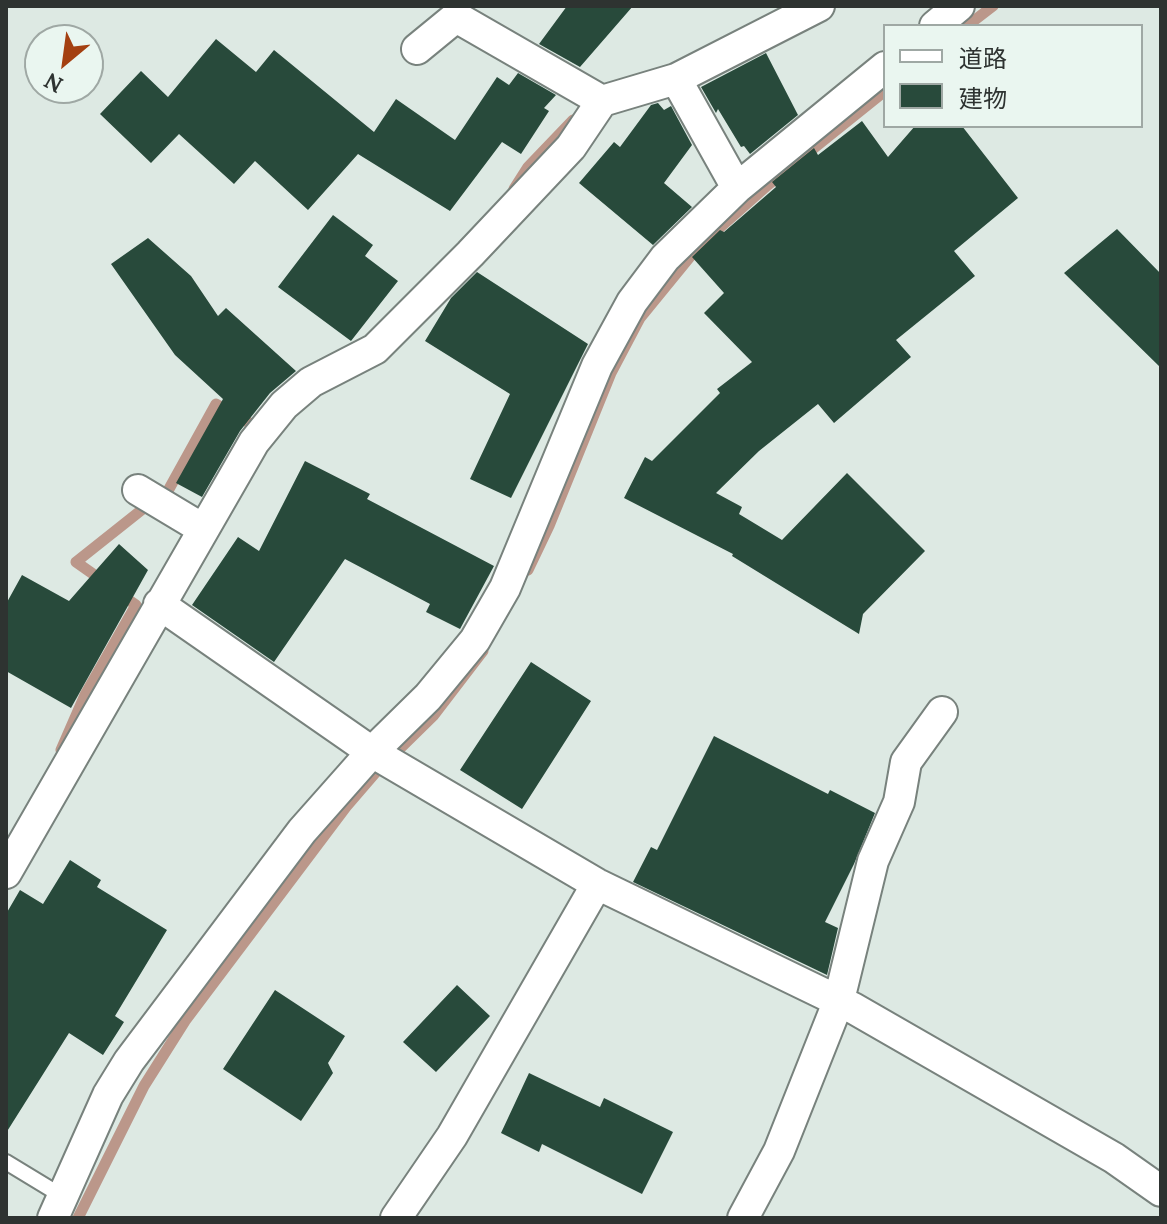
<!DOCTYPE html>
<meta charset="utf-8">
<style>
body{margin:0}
#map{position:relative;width:1167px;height:1224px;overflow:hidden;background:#dde9e3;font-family:Lora,"Noto Sans JP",serif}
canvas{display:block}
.frame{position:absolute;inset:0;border:8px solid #2e3331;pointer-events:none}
.legend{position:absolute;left:883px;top:24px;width:260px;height:104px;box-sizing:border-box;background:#eaf6f0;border:2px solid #9fa8a4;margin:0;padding:10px 14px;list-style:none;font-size:24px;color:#2e3331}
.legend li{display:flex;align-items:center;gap:16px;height:40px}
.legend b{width:40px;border:2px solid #9fa8a4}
.north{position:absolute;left:24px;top:24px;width:80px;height:80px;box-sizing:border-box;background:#eaf6f0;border:2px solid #9fa8a4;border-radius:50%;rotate:209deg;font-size:22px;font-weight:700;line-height:32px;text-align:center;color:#2e3331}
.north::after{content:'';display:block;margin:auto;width:28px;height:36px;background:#a44011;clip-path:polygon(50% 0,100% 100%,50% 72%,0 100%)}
</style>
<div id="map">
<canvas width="1167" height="1224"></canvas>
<div class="frame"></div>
<ul class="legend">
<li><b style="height:10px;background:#fff"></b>道路</li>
<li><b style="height:22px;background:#284a3b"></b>建物</li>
</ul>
<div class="north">N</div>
</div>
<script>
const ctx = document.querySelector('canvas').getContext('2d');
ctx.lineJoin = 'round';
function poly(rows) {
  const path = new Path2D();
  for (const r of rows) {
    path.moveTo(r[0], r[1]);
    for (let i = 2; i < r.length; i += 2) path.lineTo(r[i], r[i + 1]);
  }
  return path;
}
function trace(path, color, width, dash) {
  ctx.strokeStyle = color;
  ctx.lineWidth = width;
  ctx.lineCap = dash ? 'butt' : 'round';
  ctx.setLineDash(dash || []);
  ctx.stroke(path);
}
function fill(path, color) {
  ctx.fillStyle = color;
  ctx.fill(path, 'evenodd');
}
trace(poly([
 [967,26,993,6],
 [514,189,528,167,573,120],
 [528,570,549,526,611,373,640,318,698,247,768,185,885,91],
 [103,581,76,562,144,508,164,498,216,404,253,425,260,417],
 [61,750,85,695,136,605,120,594],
 [78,1218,144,1086,185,1021,346,807,377,771,434,715,483,651]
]), '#bb978a', 11);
fill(poly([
 [567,6,633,6,580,67,539,44],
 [216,39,256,72,274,50,374,132,396,99,455,140,497,77,509,85,518,73,556,95,544,108,549,111,521,154,502,142,450,211,358,154,308,210,255,161,234,184,179,134,151,163,100,114,141,71,168,97],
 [766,53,798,115,750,154,744,146,741,147,718,109,716,113,701,87],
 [658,103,664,110,671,106,692,145,664,183,692,207,653,245,579,183,614,142,620,147,651,105],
 [862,121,888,157,915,126,962,126,1018,198,954,251,975,276,896,340,911,357,834,423,818,404,759,451,716,493,742,507,739,514,782,540,847,473,925,551,863,614,859,634,732,556,733,554,624,498,645,457,652,461,720,393,717,389,752,362,704,313,724,293,692,257,720,230,724,232,776,187,772,182,814,148,818,155],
 [333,215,373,245,365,256,398,281,351,341,278,287],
 [1117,229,1161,274,1161,368,1064,273],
 [148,238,191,276,218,316,226,308,296,371,270,393,240,431,202,497,176,483,223,399,175,355,111,264],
 [477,272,588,344,511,498,470,479,510,394,425,341,451,298],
 [305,461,370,494,367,499,494,566,460,629,426,612,430,604,345,559,274,662,192,605,238,537,259,551],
 [119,544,148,570,71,708,6,671,6,604,22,575,69,601],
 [531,662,591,701,522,809,460,770],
 [714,736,828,794,830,790,875,813,854,864,825,922,838,928,827,975,633,882,651,847,657,850],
 [70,860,101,880,97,887,167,930,115,1016,124,1022,103,1055,69,1033,6,1133,6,914,20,890,43,904],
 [457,985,490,1016,436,1072,403,1042],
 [275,990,345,1036,328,1063,333,1073,301,1121,223,1069],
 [529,1073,600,1107,604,1098,673,1132,642,1194,542,1144,539,1152,501,1133]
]), '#284a3b');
const lane = poly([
 [6,1162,62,1196]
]);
const street = poly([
 [935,26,959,6],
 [417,49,456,17,602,101],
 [676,79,737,188],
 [138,490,203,529],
 [159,604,372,752,597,884,853,1008,1114,1158,1161,1191],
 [6,873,254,442,284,405,311,382,375,349,470,254,571,147,602,101,676,79,819,6],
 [53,1218,108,1095,129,1061,302,831,372,752,428,697,475,640,505,588,597,366,632,302,665,258,737,188,885,67],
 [396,1218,452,1136,597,884],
 [743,1218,779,1151,839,1000,873,861,899,802,906,762,942,712]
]);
trace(lane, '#78827d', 18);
trace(street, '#78827d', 34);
trace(lane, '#fff', 14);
trace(street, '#fff', 30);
</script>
